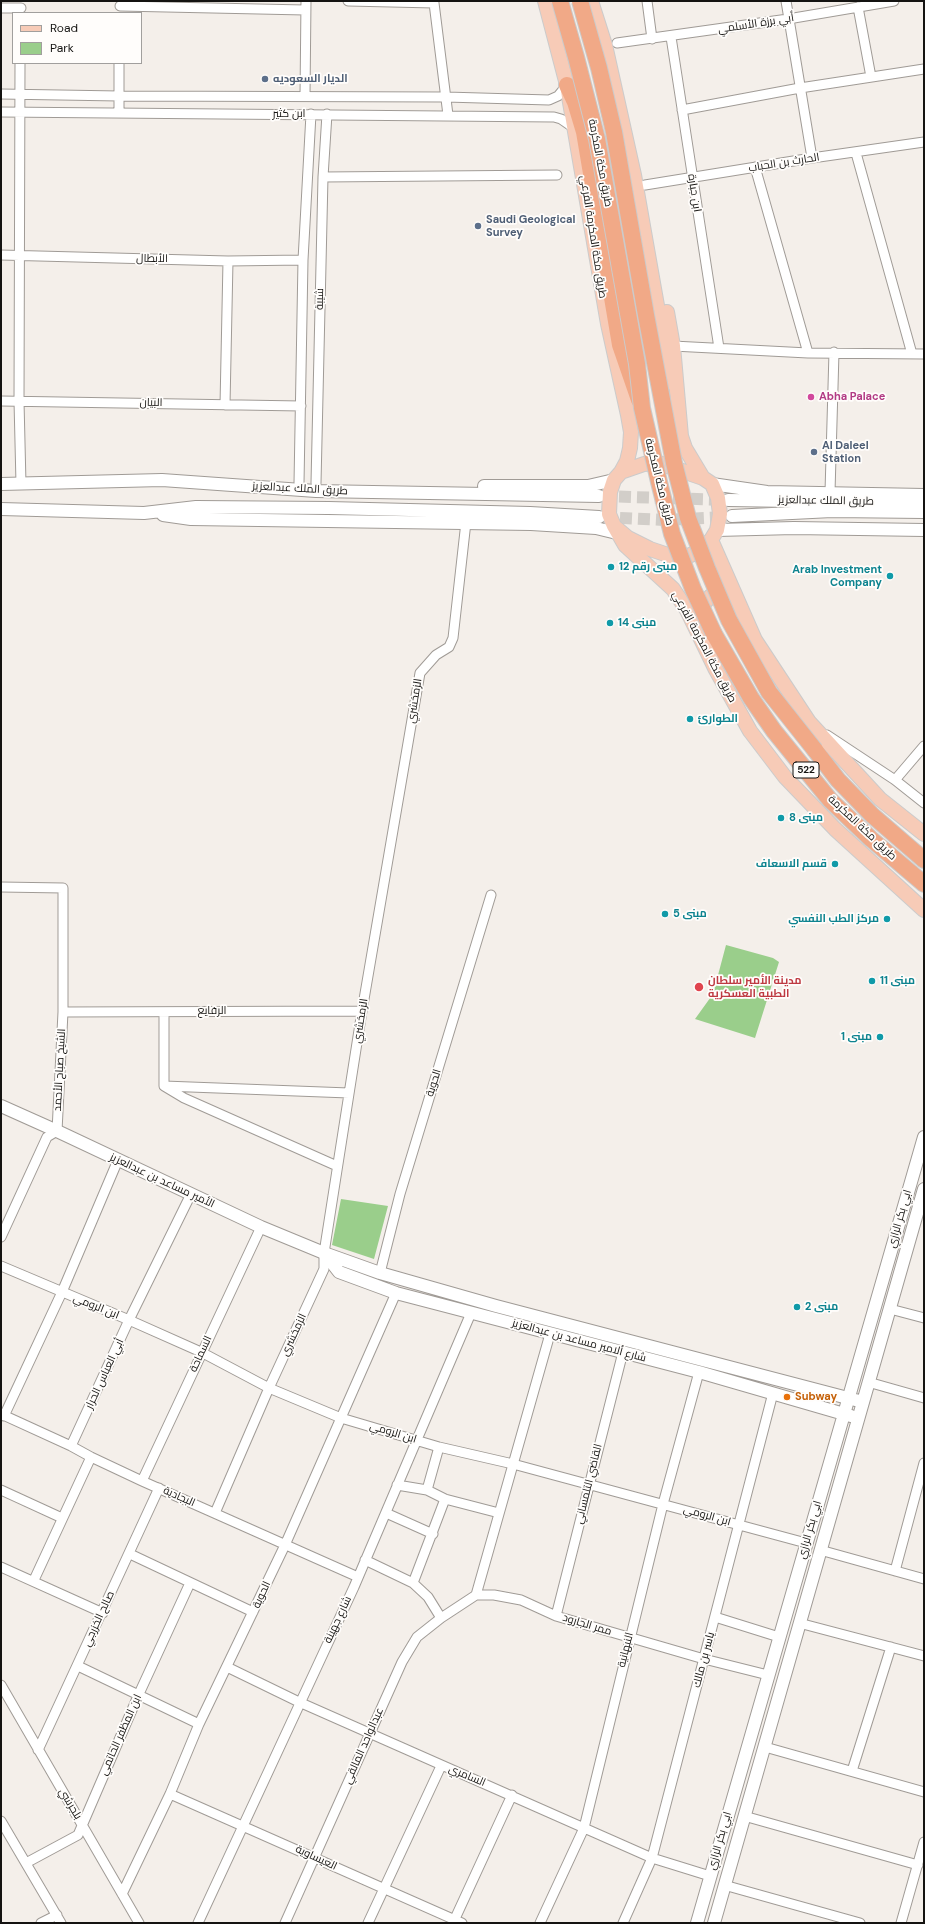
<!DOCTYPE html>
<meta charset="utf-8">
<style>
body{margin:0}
#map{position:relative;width:925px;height:1924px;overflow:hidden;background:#f4efea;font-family:"DM Sans",sans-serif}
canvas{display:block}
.frame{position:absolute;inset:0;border:2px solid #141311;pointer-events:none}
.legend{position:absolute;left:12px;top:12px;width:130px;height:52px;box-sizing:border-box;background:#fffdfb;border:1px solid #a19f9d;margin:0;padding:5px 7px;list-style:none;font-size:12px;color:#141311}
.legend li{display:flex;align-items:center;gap:8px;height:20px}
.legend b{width:20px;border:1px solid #a19f9d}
</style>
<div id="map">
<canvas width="925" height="1924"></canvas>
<div class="frame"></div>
<ul class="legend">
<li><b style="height:5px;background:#f7cbb7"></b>Road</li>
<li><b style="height:11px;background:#9ace8b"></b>Park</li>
</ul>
</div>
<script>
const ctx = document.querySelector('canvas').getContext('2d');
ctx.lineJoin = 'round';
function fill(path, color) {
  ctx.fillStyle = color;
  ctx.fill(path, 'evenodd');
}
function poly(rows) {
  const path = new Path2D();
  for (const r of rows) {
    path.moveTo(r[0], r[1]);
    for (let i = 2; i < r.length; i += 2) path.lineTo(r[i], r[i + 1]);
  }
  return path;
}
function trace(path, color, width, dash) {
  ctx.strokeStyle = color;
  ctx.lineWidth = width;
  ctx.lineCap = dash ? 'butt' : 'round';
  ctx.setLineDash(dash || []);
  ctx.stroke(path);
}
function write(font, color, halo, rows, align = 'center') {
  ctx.font = font + ' "DM Sans",Cairo,sans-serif';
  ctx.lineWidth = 3.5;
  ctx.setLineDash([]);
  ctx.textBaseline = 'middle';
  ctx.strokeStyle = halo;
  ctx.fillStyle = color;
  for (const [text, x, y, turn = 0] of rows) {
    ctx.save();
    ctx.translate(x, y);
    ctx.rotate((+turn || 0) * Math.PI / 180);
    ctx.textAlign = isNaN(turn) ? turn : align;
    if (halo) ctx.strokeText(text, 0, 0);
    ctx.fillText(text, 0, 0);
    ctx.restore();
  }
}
fill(poly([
 [726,945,773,958,779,962,755,1038,695,1019,713,994],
 [341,1199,388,1206,374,1259,332,1245]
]), '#9ace8b');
trace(poly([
 [601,496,727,500],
 [602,517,664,520,727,517]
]), '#d2cec9', 12, [12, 6]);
const street = poly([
 [348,1,434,3,448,115],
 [647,1,652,39],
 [786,1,812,158],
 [120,6,305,10],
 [858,7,871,77],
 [1,8,21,8],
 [671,37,719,348],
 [617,43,788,19,894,1],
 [20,63,19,401,21,484],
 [1,94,119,96,446,97,549,100,558,96,567,85],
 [305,96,306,1],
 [682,110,800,88,924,69],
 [1,112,554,117,561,119,574,128],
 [119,113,119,63],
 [856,153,912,354],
 [755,167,808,353],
 [323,177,557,175],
 [645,185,812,158,924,142],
 [1,255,228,261,303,260],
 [673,346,808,353,924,354],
 [1,401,301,406],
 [225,405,228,261],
 [299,483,303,260,311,114],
 [316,483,323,177,327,114],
 [830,492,834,352],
 [827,735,895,780,924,803],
 [895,780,924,746],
 [1,887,63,888,63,1012,57,1131,47,1137,1,1237],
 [63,1012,362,1011],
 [164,1012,164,1086,184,1098,337,1166],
 [164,1086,349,1093],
 [1,1266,129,1320,201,1352,269,1388,341,1418,439,1447,513,1464,806,1543],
 [380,1273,400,1194,491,895],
 [890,1309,924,1318],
 [868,1382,924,1398],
 [1,1414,71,1446,91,1457,142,1481,358,1577],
 [4,1416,62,1292,118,1160],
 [71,1446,129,1320,191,1194],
 [142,1481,261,1227],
 [397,1485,427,1490,445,1499,499,1513],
 [1,1490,62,1518],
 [427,1490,439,1447],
 [215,1513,269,1388,324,1269,324,1253,362,1011,420,673,436,655,449,647,453,638,466,522],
 [386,1513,433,1534],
 [820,1550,924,1579],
 [130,1554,253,1612],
 [365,1560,413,1583,428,1597,441,1618],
 [1,1567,103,1613],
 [895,1571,924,1463],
 [34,1580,91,1457],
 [413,1583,445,1499],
 [476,1595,494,1595,521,1600,556,1616,704,1659,768,1675],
 [476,1595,550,1334],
 [556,1616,623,1352],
 [715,1617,779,1637],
 [799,1623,924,1656],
 [78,1666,199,1724],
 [227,1667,299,1702,652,1858,710,1876],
 [1,1685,139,1923],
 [765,1747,924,1792],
 [38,1750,159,1488],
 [852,1771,891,1647],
 [170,1794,462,1923],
 [744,1816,918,1865],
 [1,1821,61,1923],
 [26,1863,78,1835,138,1696,190,1583],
 [724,1885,860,1923],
 [122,1894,170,1794,199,1724,285,1545,396,1293],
 [41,1923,57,1915],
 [198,1923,354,1587,471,1313],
 [285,1923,402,1662,417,1637,441,1618,476,1595],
 [368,1923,441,1766],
 [453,1923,512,1795],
 [540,1923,584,1828,663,1504,699,1372],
 [623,1923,652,1858,773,1393],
 [901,1923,924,1842]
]);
const secondary = poly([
 [1,484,162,480,316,491,599,496],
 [712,484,767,492,924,495],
 [484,486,588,486,614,480],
 [728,500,924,503],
 [1,509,144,513,196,507,329,508,530,513,599,517],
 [163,515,191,519,531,524,596,528,625,535],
 [732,516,832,511,924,512],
 [717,530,794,528,924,530],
 [1,1106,57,1131,261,1227,324,1253,380,1273,496,1306,863,1402],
 [325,1254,339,1272,396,1293,699,1372,851,1416],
 [697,1923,924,1137],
 [714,1923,924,1189]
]);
const primary = poly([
 [545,1,567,85,608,324,628,415,631,432,630,448,627,461,621,472],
 [591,1,605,45,634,175,659,317,664,385],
 [667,312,673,346,681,436,685,448,703,478],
 [659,463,703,478,712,484,718,498,720,514,717,530,711,540,698,552,688,556,674,557,650,549,628,538,614,526,609,514,610,492,614,480,621,472,644,464,659,463],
 [614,526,625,545,673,589,687,610,715,668,750,731,785,777,835,829,924,910],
 [711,540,755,640,809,722,880,799,924,834],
 [704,618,703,604,711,596,725,596,728,599]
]);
const highway = poly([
 [567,85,575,102,584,132,620,345,639,400],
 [714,634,751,698,774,731,830,800,871,839,924,884],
 [815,750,838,780,872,815,924,860]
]);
trace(street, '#a09b96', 11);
trace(secondary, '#a09b96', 14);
trace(primary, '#cbcbcb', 16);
trace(highway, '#cbcbcb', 18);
trace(street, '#fff', 9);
trace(secondary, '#fff', 12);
trace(primary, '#f7cbb7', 14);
trace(highway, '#f1a987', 16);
const highwayBridge = poly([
 [560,1,576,57,597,139,637,364,642,408,659,482,672,534,693,589,714,634],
 [580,1,599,68,614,132,646,315,674,463,688,518,707,568,729,620,769,692,815,750]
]);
trace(highwayBridge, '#cbcbcb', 18, []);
trace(highwayBridge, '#f1a987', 16);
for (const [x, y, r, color] of [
 [265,79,4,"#5c6f8a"],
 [478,226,4,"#5c6f8a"],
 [811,397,4,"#d1479c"],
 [814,452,4,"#5c6f8a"],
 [611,567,4,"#0f9aa8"],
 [890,576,4,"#0f9aa8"],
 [610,623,4,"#0f9aa8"],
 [690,719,4,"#0f9aa8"],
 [781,818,4,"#0f9aa8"],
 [835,864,4,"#0f9aa8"],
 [665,914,4,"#0f9aa8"],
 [887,919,4,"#0f9aa8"],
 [872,981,4,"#0f9aa8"],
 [699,987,5,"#e0444e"],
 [880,1037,4,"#0f9aa8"],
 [797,1307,4,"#0f9aa8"],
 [787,1397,4,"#e8710a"]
]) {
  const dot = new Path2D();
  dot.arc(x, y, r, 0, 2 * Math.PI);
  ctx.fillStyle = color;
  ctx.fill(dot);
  trace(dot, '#fffdfb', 1.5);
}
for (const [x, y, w] of [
 [806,770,26]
]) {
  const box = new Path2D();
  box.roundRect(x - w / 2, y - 8, w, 16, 3);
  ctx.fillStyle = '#fffdfb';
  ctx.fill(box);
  trace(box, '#141311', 1);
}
write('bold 10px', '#141311', null, [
 ["522",806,770]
]);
write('11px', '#141311', '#fffdfb', [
 ["أبي برزة الأسلمي",756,24,-9],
 ["ابن كثير",289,114],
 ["طريق مكة المكرمة",600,163,79],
 ["الحارث بن الحباب",784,163,-9],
 ["ابن جبارة",694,193,81],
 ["طريق مكة المكرمة الفرعي",593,237,81],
 ["الأبطال",152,259,1],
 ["شيبة",320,299,-89],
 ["البيان",151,403,1],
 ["طريق مكة المكرمة",659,482,76],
 ["طريق الملك عبدالعزيز",300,489,3],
 ["طريق الملك عبدالعزيز",826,501,1],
 ["طريق مكة المكرمة الفرعي",704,647,62],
 ["الزمخشري",415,701,-81],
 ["طريق مكة المكرمة",862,828,43],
 ["الرفايع",212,1011],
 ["الزمخشري",361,1021,-81],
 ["الشيخ صباح الأحمد",60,1070,-87],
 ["الحوية",434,1083,-73],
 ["الأمير مساعد بن عبدالعزيز",162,1181,25],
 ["ابي بكر الرازي",900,1219,-74],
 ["ابن الرومي",96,1307,22],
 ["الزمخشري",294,1335,-65],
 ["شارع ألامير مساعد بن عبدالعزيز",579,1341,15],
 ["السماحة",201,1354,-65],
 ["أبي العباس الحرار",105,1374,-65],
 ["ابن الرومي",393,1433,17],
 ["القاضي التلمساني",589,1484,-76],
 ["البجادية",179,1497,24],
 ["ابن الرومي",707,1516,16],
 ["ابي بكر الرازي",810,1530,-74],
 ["الحوية",262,1595,-65],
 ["صالح الخزرجي",99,1619,-65],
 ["شارع جهينة",338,1620,-65],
 ["ممر الجارود",587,1625,17],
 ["النبهانية",626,1650,-76],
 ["ياسر بن مالك",704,1660,-75],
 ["ابن المظفر الحاتمي",121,1735,-66],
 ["عبدالواحد المالقي",364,1746,-66],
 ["السامري",467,1776,23],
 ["بلجرشي",70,1804,59],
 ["ابي بكر الرازي",720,1841,-74],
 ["العيساوية",316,1858,25]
]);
write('bold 11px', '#4e5e75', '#fffdfb', [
 ["الديار السعوديه",273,79],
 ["Saudi Geological",486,220],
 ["Survey",486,233],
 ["Al Daleel",822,446],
 ["Station",822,459]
], 'left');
write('bold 11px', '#b23c85', '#fffdfb', [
 ["Abha Palace",819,397]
], 'left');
write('bold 11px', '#0d838f', '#fffdfb', [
 ["مبنى رقم 12",619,567],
 ["Arab Investment",882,570,"right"],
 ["Company",882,583,"right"],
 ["مبنى 14",618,623],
 ["الطوارئ",698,719],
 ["مبنى 8",789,818],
 ["قسم الاسعاف",827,864,"right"],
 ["مبنى 5",673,914],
 ["مركز الطب النفسي",879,919,"right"],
 ["مبنى 11",880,981],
 ["مبنى 1",872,1037,"right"],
 ["مبنى 2",805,1307]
], 'left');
write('bold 11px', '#be3a42', '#fffdfb', [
 ["مدينة الأمير سلطان",708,981],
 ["الطبية العسكرية",708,994]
], 'left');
write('bold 11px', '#c56008', '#fffdfb', [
 ["Subway",795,1397]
], 'left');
</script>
